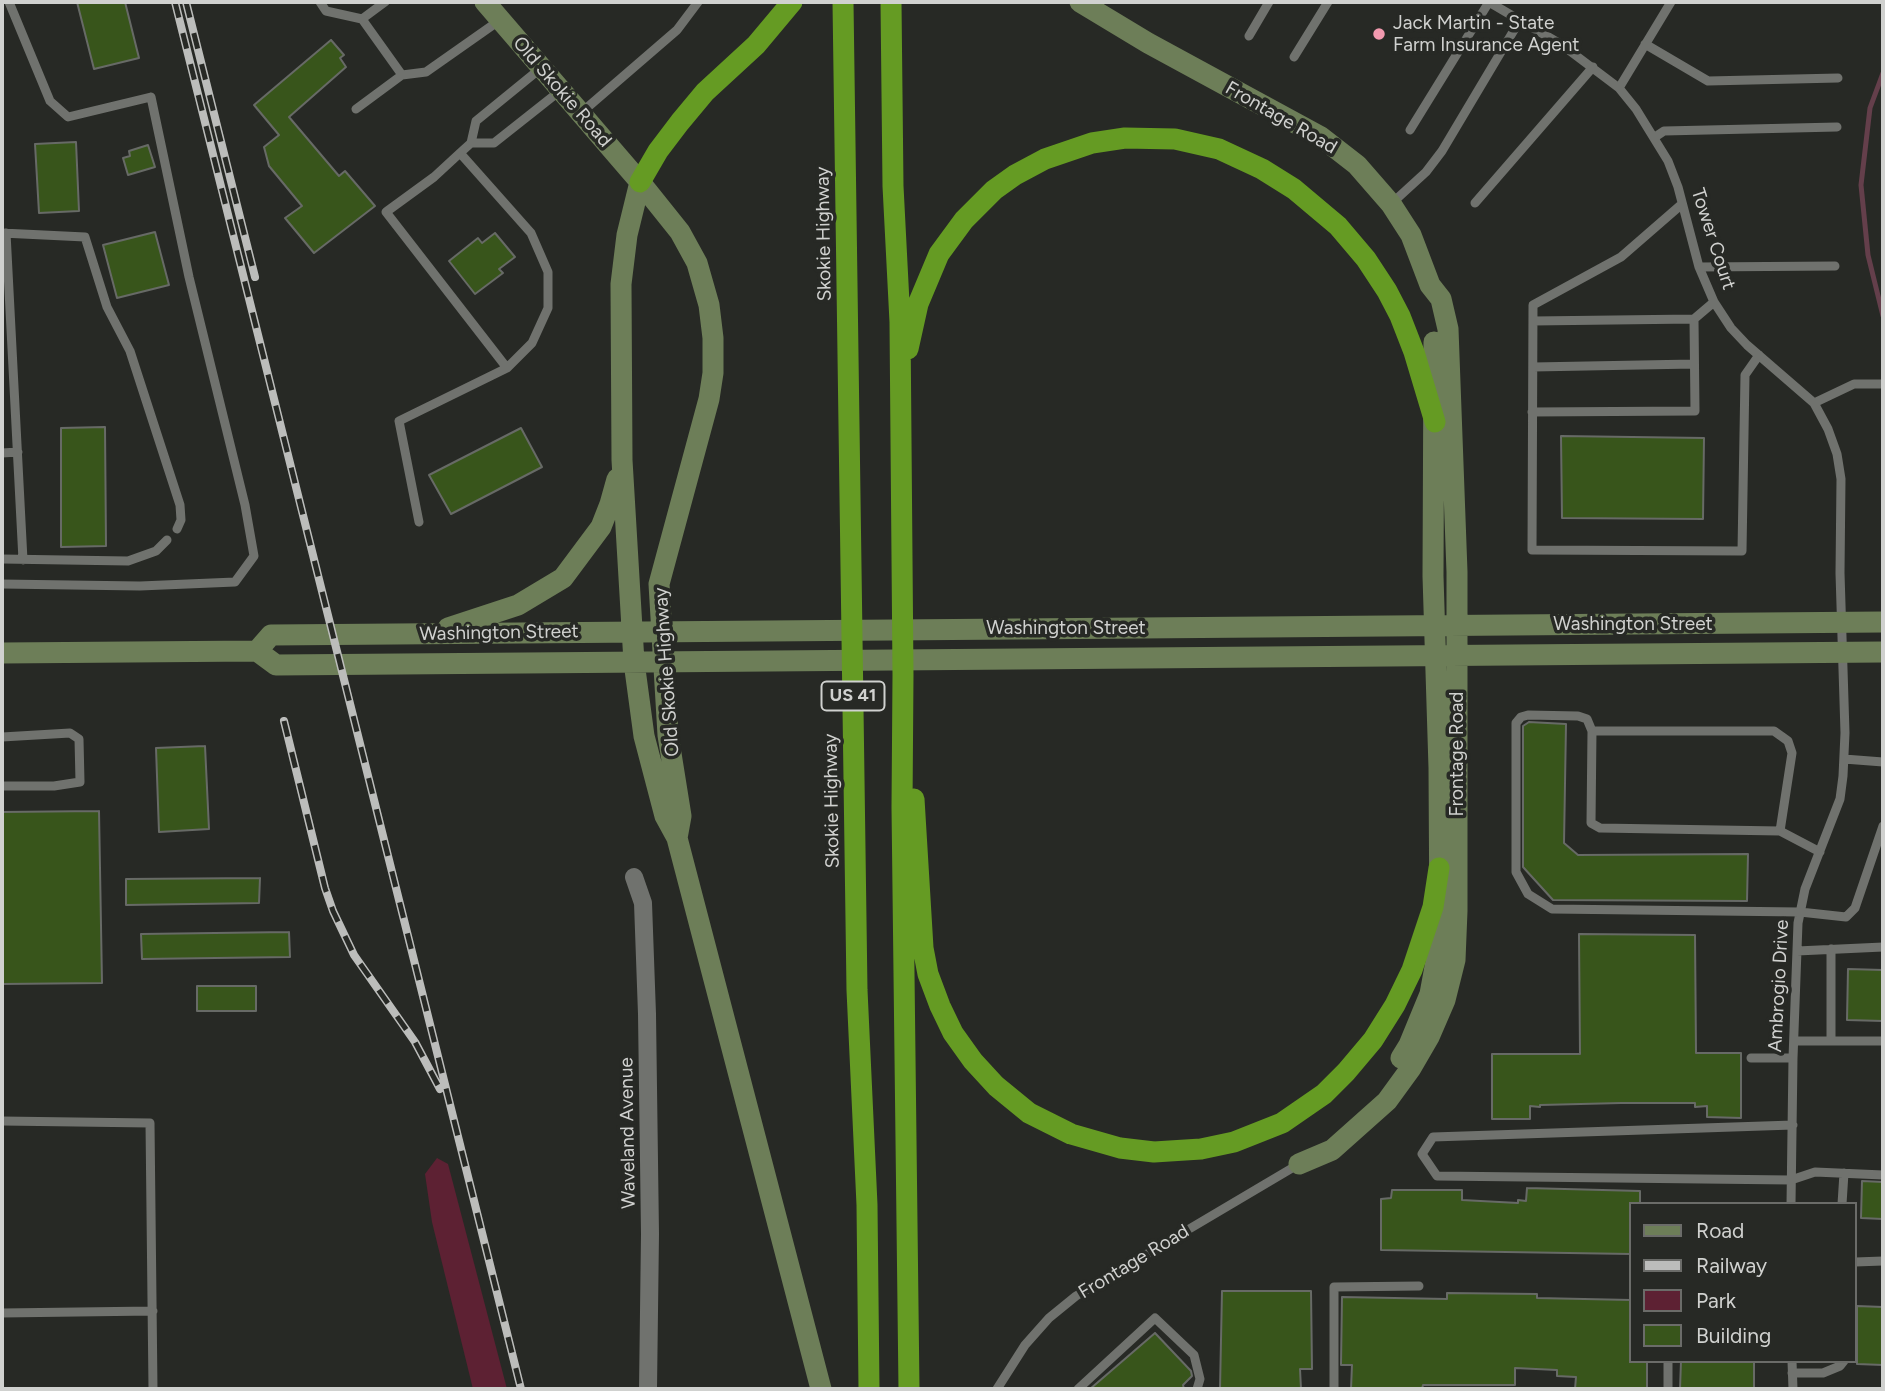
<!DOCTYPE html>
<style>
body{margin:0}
#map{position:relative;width:1885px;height:1391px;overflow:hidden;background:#272925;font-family:Figtree,sans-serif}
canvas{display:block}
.frame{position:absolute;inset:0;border:4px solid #d0d1cf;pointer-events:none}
.legend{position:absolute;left:1629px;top:1202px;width:228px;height:161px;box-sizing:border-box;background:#272925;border:2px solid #6b6c69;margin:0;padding:9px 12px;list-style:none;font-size:21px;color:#d0d1cf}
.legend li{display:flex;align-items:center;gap:14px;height:35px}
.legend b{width:35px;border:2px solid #6b6c69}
</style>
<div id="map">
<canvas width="1885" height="1391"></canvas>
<div class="frame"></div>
<ul class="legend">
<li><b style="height:9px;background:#6d7e58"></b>Road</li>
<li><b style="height:9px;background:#bcbdbb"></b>Railway</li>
<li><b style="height:19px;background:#5d2133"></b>Park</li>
<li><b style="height:19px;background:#38551b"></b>Building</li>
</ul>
</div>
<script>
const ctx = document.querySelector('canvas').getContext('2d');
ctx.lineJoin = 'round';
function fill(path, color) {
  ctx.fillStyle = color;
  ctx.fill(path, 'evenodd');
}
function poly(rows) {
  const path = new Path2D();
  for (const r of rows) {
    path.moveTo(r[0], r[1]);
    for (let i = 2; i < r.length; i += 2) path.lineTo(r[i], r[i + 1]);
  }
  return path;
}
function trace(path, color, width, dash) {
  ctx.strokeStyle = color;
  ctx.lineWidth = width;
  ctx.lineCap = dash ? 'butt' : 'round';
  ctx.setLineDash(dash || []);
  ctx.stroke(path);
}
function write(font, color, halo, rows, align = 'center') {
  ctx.font = font + ' Figtree,sans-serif';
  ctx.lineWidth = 7;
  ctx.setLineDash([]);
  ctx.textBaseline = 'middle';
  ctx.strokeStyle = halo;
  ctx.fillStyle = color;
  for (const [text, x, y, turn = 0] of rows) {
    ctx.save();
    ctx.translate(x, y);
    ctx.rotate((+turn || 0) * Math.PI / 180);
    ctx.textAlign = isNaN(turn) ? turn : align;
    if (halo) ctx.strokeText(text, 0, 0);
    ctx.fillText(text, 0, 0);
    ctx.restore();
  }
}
fill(poly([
 [437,1158,448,1164,507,1389,473,1389,432,1222,425,1174]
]), '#5d2133');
trace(poly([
 [1883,73,1870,108,1861,185,1868,255,1883,316]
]), '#643f4b', 5);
const building = poly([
 [77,2,125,2,139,58,94,69,77,2],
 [331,40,344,55,340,58,346,67,289,117,339,176,345,171,375,206,314,253,285,218,302,206,269,166,264,147,279,135,254,105,331,40],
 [76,142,79,211,39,213,35,144,76,142],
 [148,145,155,167,128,175,123,158,130,156,129,151,148,145],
 [155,232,169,285,117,298,103,245,155,232],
 [495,233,515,257,499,269,503,273,475,294,449,261,478,238,482,243,495,233],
 [105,427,106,546,61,547,61,428,105,427],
 [521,428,542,467,451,514,429,475,521,428],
 [1561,436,1704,438,1703,519,1562,518,1561,436],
 [1529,722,1566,724,1564,843,1578,855,1748,854,1747,901,1553,900,1523,867,1523,726,1529,722],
 [205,746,209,829,159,832,156,748,205,746],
 [99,811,102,983,2,984,2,812,99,811],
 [260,878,259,903,126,905,126,879,260,878],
 [289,932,290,957,142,959,141,934,289,932],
 [1579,934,1695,935,1696,1053,1741,1053,1741,1118,1707,1117,1707,1106,1695,1107,1695,1103,1621,1103,1540,1105,1540,1107,1530,1106,1530,1119,1492,1119,1492,1054,1580,1054,1579,934],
 [1848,969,1883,970,1883,1021,1847,1020,1848,969],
 [197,986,256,986,256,1011,197,1011,197,986],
 [1862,1181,1883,1182,1883,1219,1861,1218,1862,1181],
 [1527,1188,1640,1191,1640,1204,1631,1204,1631,1254,1381,1250,1381,1199,1391,1198,1392,1190,1462,1190,1462,1200,1518,1203,1518,1200,1526,1201,1527,1188],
 [1222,1291,1311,1291,1312,1369,1300,1369,1301,1389,1220,1389,1222,1291],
 [1447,1293,1537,1294,1537,1298,1631,1300,1631,1361,1647,1361,1647,1389,1575,1389,1576,1377,1557,1376,1557,1370,1515,1368,1515,1385,1423,1385,1422,1389,1351,1389,1352,1365,1341,1365,1342,1297,1447,1299,1447,1293],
 [1857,1306,1883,1307,1883,1365,1857,1364,1857,1306],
 [1155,1333,1191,1371,1192,1376,1183,1385,1184,1389,1090,1389,1155,1333],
 [1681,1361,1754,1361,1754,1389,1680,1389,1681,1361]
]);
fill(building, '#38551b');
trace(building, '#676a66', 2);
trace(poly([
 [320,2,326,11,362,19],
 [385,2,362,19,402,75,426,72,500,20],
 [1249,36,1269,2],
 [1645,44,1708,81,1838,78],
 [1294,57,1328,2],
 [1619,88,1671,2],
 [356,109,402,75],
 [582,112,677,30,698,2],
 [1410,130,1489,2,1562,45,1619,88,1636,109,1668,161,1678,187,1699,267,1714,302,1731,328,1747,345,1814,403,1828,429,1837,454,1841,479,1840,573,1845,733,1843,776,1840,799,1805,889,1798,923,1793,1058,1791,1204],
 [1655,137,1664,131,1837,127],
 [471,143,494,143,561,90],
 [1475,203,1593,67],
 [1391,204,1426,172,1442,151,1520,20],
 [1682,204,1621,257,1533,305,1532,550,1742,551,1745,375,1759,355],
 [2,233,85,237,107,307,130,351,180,505,181,520,177,529],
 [6,233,23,560],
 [1699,267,1835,266],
 [1533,321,1694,319],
 [1533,367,1694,364],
 [507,368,386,212,434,177,460,153,471,143,476,121,541,68],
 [1814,403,1854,384,1883,384],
 [1532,412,1695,411,1694,319,1714,302],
 [2,453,18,452],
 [419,522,399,421,507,368,532,343,548,308,548,272,531,233,460,153],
 [2,559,128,561,156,551,167,540],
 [2,584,140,586,235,582,254,556,245,505,189,277,151,97,68,117,50,101,9,2],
 [1592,731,1587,719,1578,716,1528,715,1521,717,1516,723,1516,872,1528,894,1552,909,1800,912,1846,917,1855,908,1883,826],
 [2,737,70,733,79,739,80,782,54,786,2,786],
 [1844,759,1883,762],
 [1780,831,1792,753,1788,741,1774,731,1592,731,1591,823,1600,828,1780,831,1820,852],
 [1797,951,1883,947],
 [1794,1041,1883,1041],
 [1831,1041,1831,949],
 [1751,1058,1793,1058],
 [2,1121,150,1123,153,1389],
 [1793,1125,1433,1137,1422,1154,1437,1176,1791,1180,1815,1172,1883,1175],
 [1842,1204,1844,1173],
 [1855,1262,1883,1261],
 [2,1313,153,1311],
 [1792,1361,1793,1389],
 [1792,1373,1823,1373,1840,1366,1844,1361],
 [997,1389,1025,1345,1049,1318,1076,1296,1299,1164],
 [1078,1389,1155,1318,1194,1355,1200,1379,1197,1389],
 [1334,1389,1334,1287,1419,1286],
 [1668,1389,1668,1361]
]), '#70726e', 9);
trace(poly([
 [634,877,643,903,647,1014,650,1234,648,1389]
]), '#70726e', 18);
trace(poly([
 [485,2,640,182,680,232,697,263,709,305,713,338,713,373,709,399,659,584,668,735,681,816,677,838],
 [1080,2,1148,43,1321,137,1357,165,1391,204,1411,235,1430,285,1441,299,1448,329,1457,572,1457,911,1455,960,1445,1000,1429,1037,1411,1068,1387,1101,1332,1150,1299,1164],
 [640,182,627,235,621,284,622,460,634,662,644,736,665,816,677,838,821,1389],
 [448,628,518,605,563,578,601,527,610,504,617,479],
 [257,651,271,635,1883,622],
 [2,653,257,651,276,665,1883,652],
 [1401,1058,1409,1045,1430,994,1440,940,1439,768,1433,576,1434,342]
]), '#6d7e58', 21);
trace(poly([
 [843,2,857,990,867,1205,869,1389],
 [891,2,893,186,900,322,903,675,902,807,909,1389],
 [640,182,658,151,680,122,705,92,756,45,792,2],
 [908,349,918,304,939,254,964,220,994,190,1015,175,1045,159,1092,143,1125,138,1175,139,1219,149,1262,169,1294,189,1338,226,1366,259,1387,291,1400,316,1414,352,1435,422],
 [914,799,923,948,928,974,940,1006,953,1033,973,1061,996,1086,1029,1113,1071,1134,1120,1148,1154,1152,1201,1149,1234,1142,1282,1123,1324,1094,1346,1072,1373,1040,1395,1005,1412,970,1433,907,1439,868]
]), '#659b23', 21);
const rail = poly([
 [175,2,521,1389],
 [186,2,255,277],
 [284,721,325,888,333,911,354,955,415,1042,440,1089]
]);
trace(rail, '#bcbdbb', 8);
trace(rail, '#272925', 5, [16]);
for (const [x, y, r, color] of [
 [1379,34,7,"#f29aaf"]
]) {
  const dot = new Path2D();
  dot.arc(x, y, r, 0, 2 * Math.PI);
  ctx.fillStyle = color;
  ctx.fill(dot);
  trace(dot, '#272925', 2.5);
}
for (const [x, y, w] of [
 [853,696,63]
]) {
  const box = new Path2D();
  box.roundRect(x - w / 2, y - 14.5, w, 29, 5);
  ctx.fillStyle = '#272925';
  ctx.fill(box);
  trace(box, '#d0d1cf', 2);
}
write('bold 18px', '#d0d1cf', null, [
 ["US 41",853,696]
]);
write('19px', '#d0d1cf', '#272925', [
 ["Jack Martin - State",1393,23],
 ["Farm Insurance Agent",1393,45]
], 'left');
write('19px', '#d0d1cf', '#272925', [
 ["Old Skokie Road",562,92,49],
 ["Frontage Road",1281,118,30],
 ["Skokie Highway",824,234,-91],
 ["Tower Court",1713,239,72],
 ["Washington Street",1633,624],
 ["Washington Street",1066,628],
 ["Washington Street",499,633,-1],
 ["Old Skokie Highway",667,672,-94],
 ["Frontage Road",1457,754,-90],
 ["Skokie Highway",832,801,-91],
 ["Ambrogio Drive",1779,986,-87],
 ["Waveland Avenue",628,1133,-91],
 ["Frontage Road",1134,1262,-31]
]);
</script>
